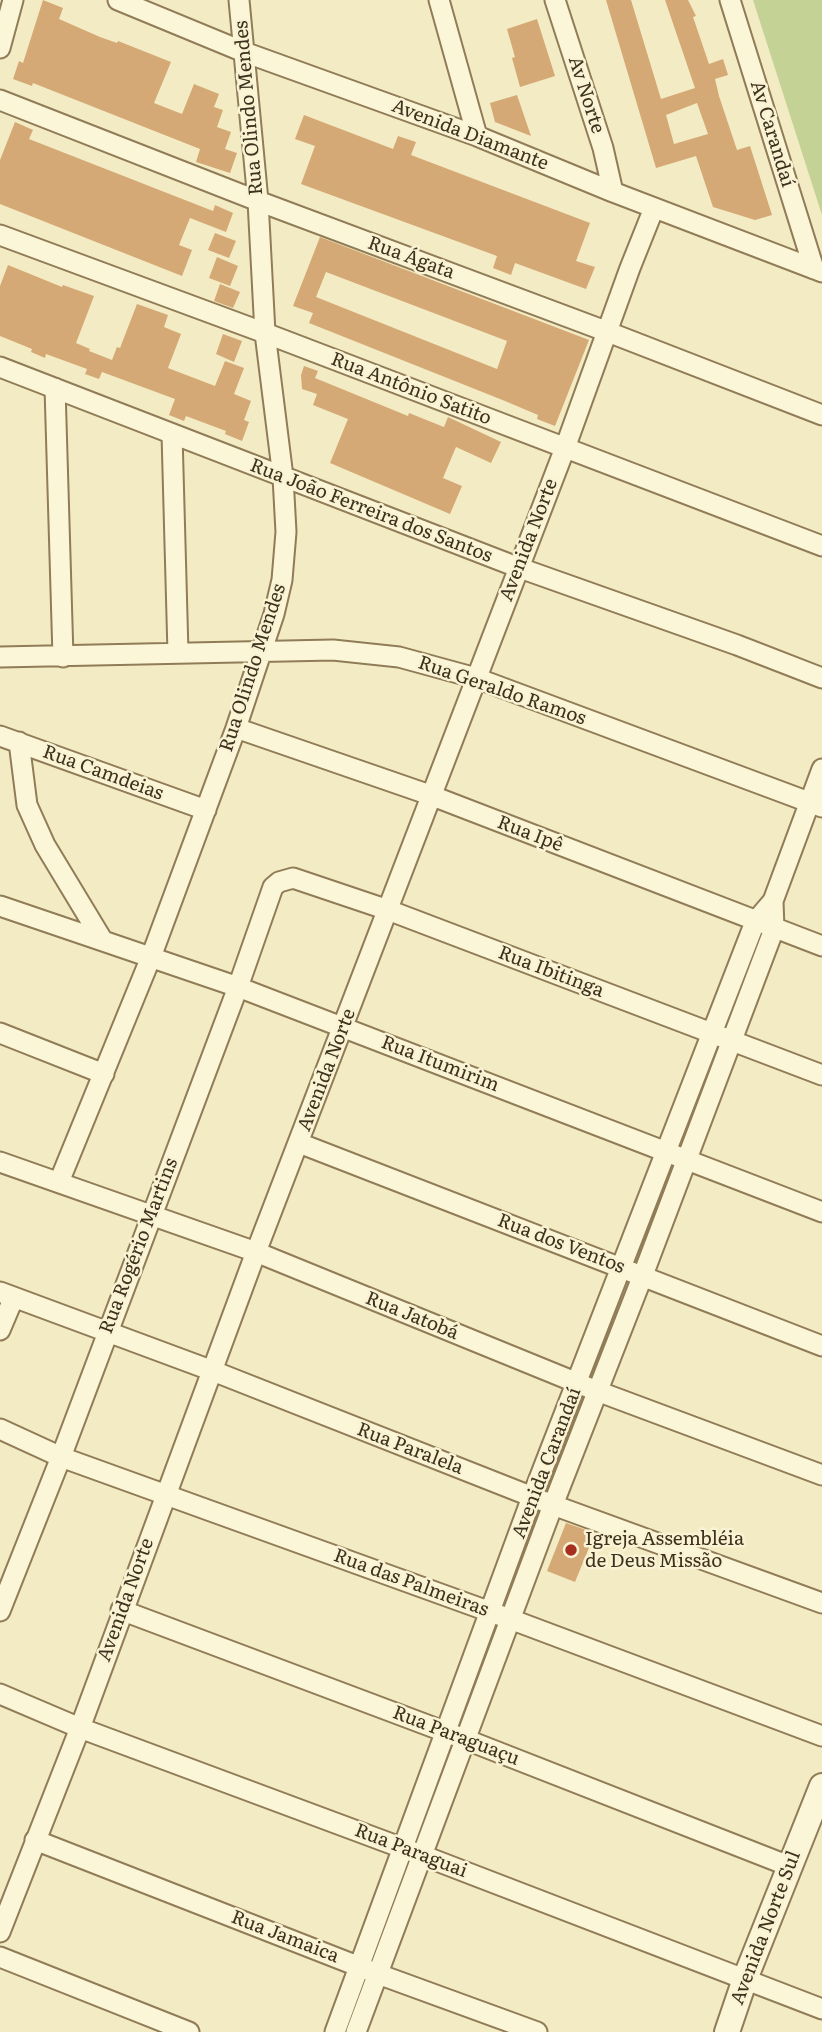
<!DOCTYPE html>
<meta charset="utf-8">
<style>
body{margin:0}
canvas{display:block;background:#f3ebc3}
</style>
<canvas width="822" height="2032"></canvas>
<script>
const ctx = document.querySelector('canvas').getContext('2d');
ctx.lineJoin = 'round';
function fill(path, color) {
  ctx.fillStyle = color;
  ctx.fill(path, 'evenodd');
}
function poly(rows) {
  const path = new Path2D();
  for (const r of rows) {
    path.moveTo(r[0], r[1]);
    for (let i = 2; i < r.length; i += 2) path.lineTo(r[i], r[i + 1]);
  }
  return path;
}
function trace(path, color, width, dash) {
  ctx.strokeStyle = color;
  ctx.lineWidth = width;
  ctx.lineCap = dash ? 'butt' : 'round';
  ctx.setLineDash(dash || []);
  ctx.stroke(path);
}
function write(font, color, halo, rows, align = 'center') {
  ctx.font = font + ' Literata,serif';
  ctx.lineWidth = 5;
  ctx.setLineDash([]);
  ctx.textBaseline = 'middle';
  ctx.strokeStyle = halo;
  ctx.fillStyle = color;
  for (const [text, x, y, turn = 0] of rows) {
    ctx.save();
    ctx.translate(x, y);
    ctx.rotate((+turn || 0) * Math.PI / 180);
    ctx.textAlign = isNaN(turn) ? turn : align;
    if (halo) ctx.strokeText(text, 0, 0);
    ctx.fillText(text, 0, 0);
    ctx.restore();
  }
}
fill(poly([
 [753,0,822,0,822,215]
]), '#c4d395');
fill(poly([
 [43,0,63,8,59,19,100,37,117,43,118,41,171,62,154,103,182,114,194,84,219,94,214,107,223,110,217,127,231,132,225,149,237,153,230,173,196,162,200,149,33,83,32,86,13,79,19,61,23,63],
 [606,0,631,0,661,99,695,88,665,0,688,0,696,16,693,17,709,64,723,59,728,75,715,79,719,96,737,150,750,146,772,215,755,220,713,207,696,156,656,168],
 [697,103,708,134,674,144,666,115],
 [537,19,555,76,520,87,512,58,515,57,507,29],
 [517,95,531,136,495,122,490,103],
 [304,115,393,149,398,136,416,142,411,155,590,223,576,261,595,267,586,289,515,263,511,275,493,268,497,256,301,184,315,146,295,139],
 [15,122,33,130,29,139,213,211,215,205,233,213,226,232,190,218,179,245,192,250,182,276,0,204,0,160],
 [215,233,236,241,229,258,208,250],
 [320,237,589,340,555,426,537,419,538,415,505,401,309,323,313,313,293,306],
 [326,272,507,341,497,369,316,297],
 [217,257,238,266,230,286,209,278],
 [8,265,62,287,63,285,94,296,76,343,90,349,89,351,112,360,117,347,120,348,137,304,168,315,164,327,181,334,168,368,215,386,225,361,244,368,234,394,251,401,244,420,249,422,242,441,225,434,226,431,186,416,184,421,169,415,175,399,102,372,99,379,85,374,87,369,46,354,45,358,31,352,32,349,0,336,0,286],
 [220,284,240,292,233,308,214,301],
 [223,334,242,341,234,362,216,354],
 [304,366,318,371,315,378,408,416,409,413,444,427,448,417,501,442,491,463,456,447,443,478,462,486,450,514,330,463,348,419,313,405,317,394,302,389,301,375],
 [566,1523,595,1533,575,1582,547,1571]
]), '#d5a975');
const minor = poly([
 [118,0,244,52,477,136,613,192,822,272],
 [439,0,477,136],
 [555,0,603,148,613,192],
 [730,0,814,269],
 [0,48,13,0],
 [0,100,258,201,608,332,822,415],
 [0,235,265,333,822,546],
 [0,367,517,567,737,645,822,678],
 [55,388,63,657],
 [172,434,178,653],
 [0,657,333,650,399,657,476,678,822,807],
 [236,728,430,795,822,946],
 [0,736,206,810],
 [19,742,27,805,45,845,103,941,238,987,822,1212],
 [0,906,103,941],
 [0,1033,104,1074],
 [299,1143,822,1346],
 [0,1162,256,1252,597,1391,822,1475],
 [59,1182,151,957,236,728,274,614,282,580,286,532,283,477,265,333,258,201,239,0],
 [0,1292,213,1371,553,1505,822,1603],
 [0,1330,14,1297],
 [0,1429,61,1457,510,1619,822,1736],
 [121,1610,467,1740,789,1866],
 [0,1611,61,1457,238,987,273,887,279,882,293,878,388,910,822,1075],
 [0,1694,80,1728,424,1856,822,2009],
 [35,1840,378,1974,537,2032],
 [0,1932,80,1728,256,1252,565,448,630,268,654,208],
 [0,1957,189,2032],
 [335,2032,532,1497,755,922,773,901,822,769],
 [356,2032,553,1505,643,1275,774,929,773,901]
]);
const tertiary = poly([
 [727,2032,745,1979,822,1786]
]);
trace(minor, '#907c57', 23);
trace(tertiary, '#907c57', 28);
trace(minor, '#fcf6d8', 19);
trace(tertiary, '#fcf6d8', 24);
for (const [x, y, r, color] of [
 [571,1550,7,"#a62f20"]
]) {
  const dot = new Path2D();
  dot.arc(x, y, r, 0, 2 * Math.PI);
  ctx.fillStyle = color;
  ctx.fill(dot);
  trace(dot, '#f9f3d4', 2.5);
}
write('19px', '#3e311d', '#f9f3d4', [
 ["Av Norte",586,95,72],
 ["Rua Olindo Mendes",249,108,-95],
 ["Av Carandaí",772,134,73],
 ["Avenida Diamante",470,135,21],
 ["Rua Ágata",411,258,20],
 ["Rua Antônio Satito",411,389,21],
 ["Rua João Ferreira dos Santos",371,511,21],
 ["Avenida Norte",529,540,-69],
 ["Rua Olindo Mendes",253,668,-72],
 ["Rua Geraldo Ramos",502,691,19],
 ["Rua Camdeias",103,773,20],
 ["Rua Ipê",530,834,21],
 ["Rua Ibitinga",551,972,21],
 ["Rua Itumirim",440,1064,21],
 ["Avenida Norte",327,1070,-69],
 ["Rua dos Ventos",561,1244,21],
 ["Rua Rogério Martins",139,1246,-69],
 ["Rua Jatobá",412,1316,22],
 ["Rua Paralela",410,1449,21],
 ["Avenida Carandaí",547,1463,-69],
 ["Rua das Palmeiras",411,1583,20],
 ["Avenida Norte",126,1600,-70],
 ["Rua Paraguaçu",456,1736,21],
 ["Rua Paraguai",411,1851,21],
 ["Avenida Norte Sul",766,1928,-69],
 ["Rua Jamaica",285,1937,21]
]);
write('19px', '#3e311d', '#f9f3d4', [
 ["Igreja Assembléia",585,1539],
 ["de Deus Missão",585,1561]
], 'left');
</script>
